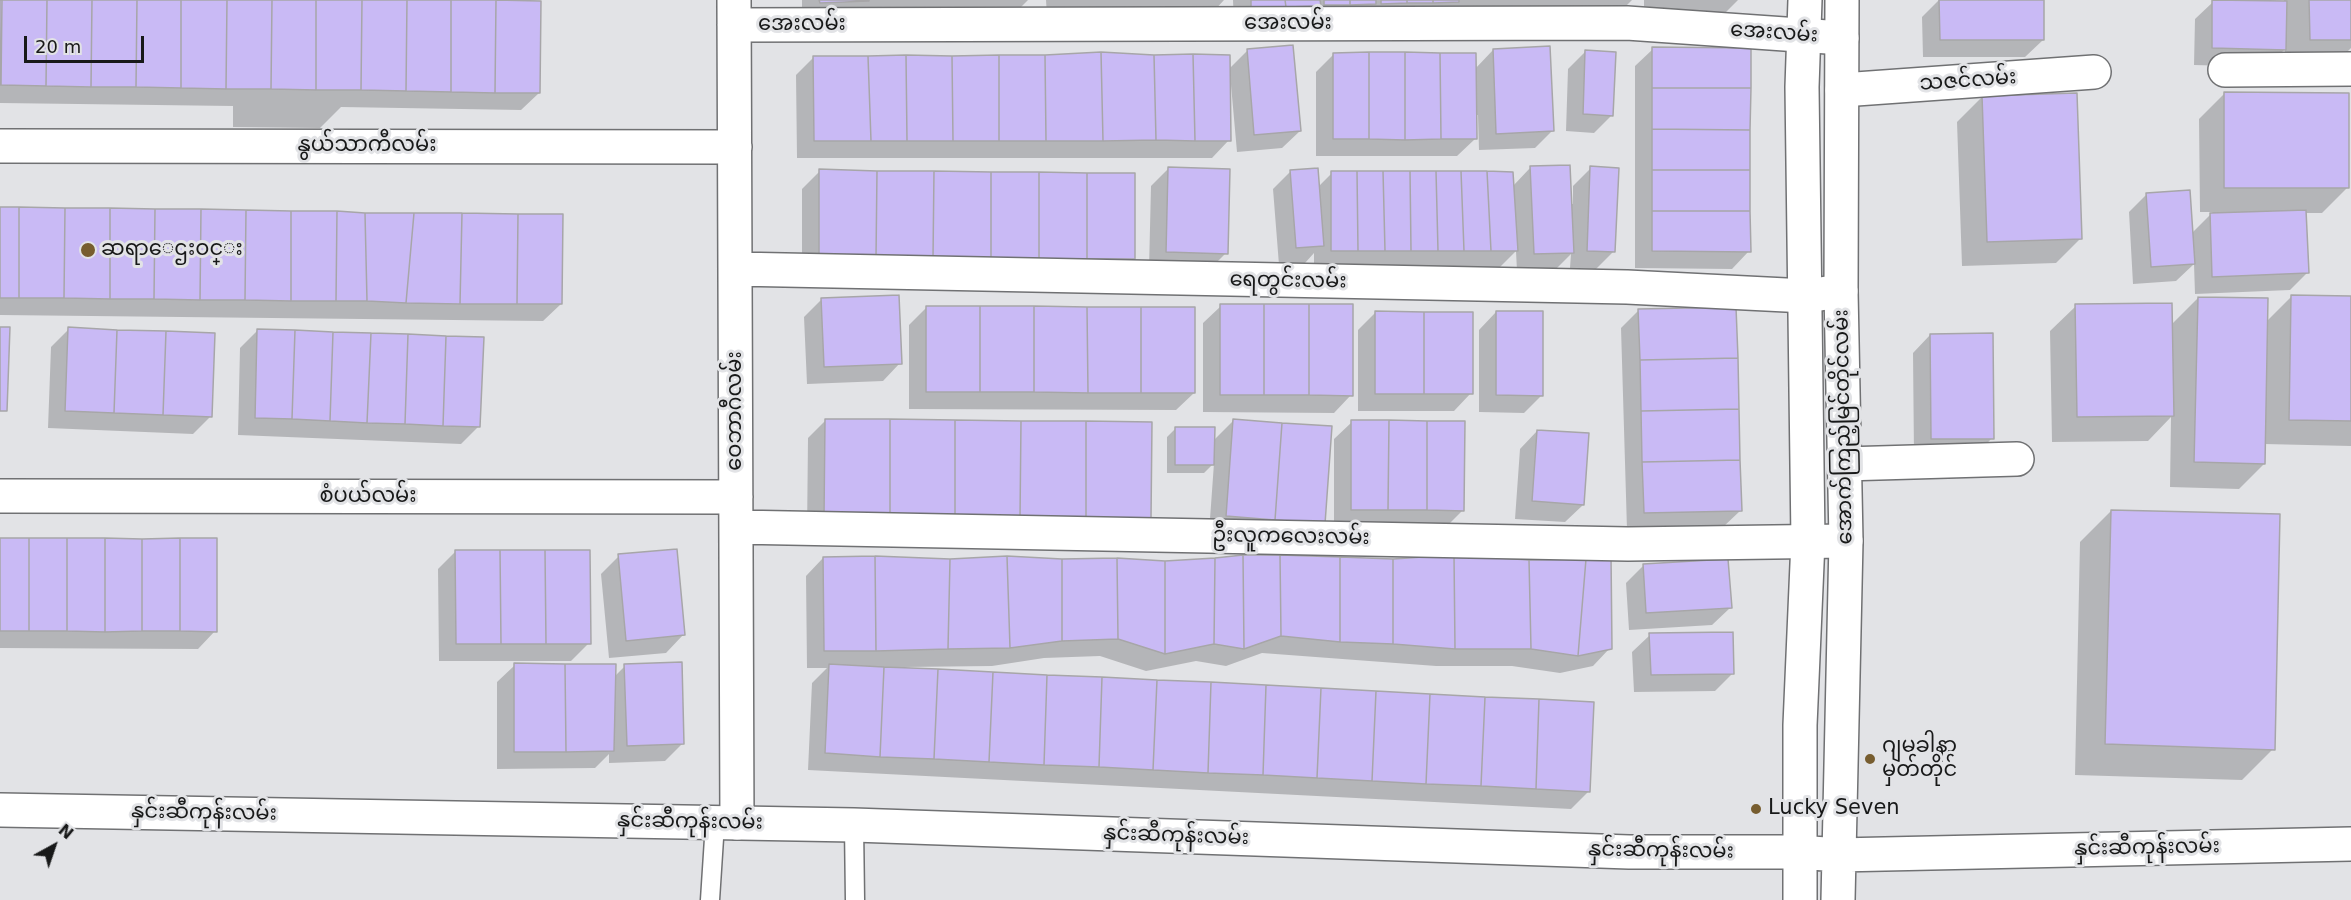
<!DOCTYPE html>
<meta charset="utf-8">
<style>
body{margin:0}
#map{position:relative;width:2351px;height:900px;overflow:hidden;background:#e2e3e6;font-family:"DejaVu Sans",sans-serif}
canvas{display:block}
.north{position:absolute;left:24px;top:816px;width:60px;height:60px;-webkit-text-stroke:4px #e2e3e6;paint-order:stroke;rotate:40deg;font-size:16px;font-weight:700;line-height:24px;text-align:center;color:#181919}
.north::after{content:'';display:block;margin:auto;width:21px;height:27px;background:#181919;clip-path:polygon(50% 0,100% 100%,50% 72%,0 100%)}
.scale{position:absolute;left:24px;top:36px;width:120px;height:27px;box-sizing:border-box;border:3px solid #181919;border-top:0;padding-left:8px;font-size:18px;line-height:21px;white-space:nowrap;color:#181919;-webkit-text-stroke:4px #e2e3e6;paint-order:stroke}
</style>
<div id="map">
<canvas width="2351" height="900"></canvas>
<div class="north">N</div>
<div class="scale">20 m</div>
</div>
<script>
const ctx = document.querySelector('canvas').getContext('2d');
ctx.lineJoin = 'round';
function fill(path, color) {
  ctx.fillStyle = color;
  ctx.fill(path, 'evenodd');
}
function poly(rows) {
  const path = new Path2D();
  for (const r of rows) {
    path.moveTo(r[0], r[1]);
    for (let i = 2; i < r.length; i += 2) path.lineTo(r[i], r[i + 1]);
  }
  return path;
}
function trace(path, color, width, dash) {
  ctx.strokeStyle = color;
  ctx.lineWidth = width;
  ctx.lineCap = dash ? 'butt' : 'round';
  ctx.setLineDash(dash || []);
  ctx.stroke(path);
}
function write(font, color, halo, rows, align = 'center') {
  ctx.font = font + ' "DejaVu Sans","Noto Sans Myanmar",sans-serif';
  ctx.lineWidth = 6;
  ctx.setLineDash([]);
  ctx.textBaseline = 'middle';
  ctx.strokeStyle = halo;
  ctx.fillStyle = color;
  for (const [text, x, y, turn = 0] of rows) {
    ctx.save();
    ctx.translate(x, y);
    ctx.rotate((+turn || 0) * Math.PI / 180);
    ctx.textAlign = isNaN(turn) ? turn : align;
    if (halo) ctx.strokeText(text, 0, 0);
    ctx.fillText(text, 0, 0);
    ctx.restore();
  }
}
fill(poly([
 [0,0,399,0,539,93,521,110,341,107,320,128,233,127,233,106,0,103],
 [802,0,1028,0,1014,14,802,20],
 [1046,0,1224,0,1213,12,1047,16],
 [1233,0,1632,0,1609,23,1234,25],
 [1644,0,1738,0,1725,13,1644,12],
 [1939,0,2043,0,2043,40,2025,57,1923,57,1922,17],
 [2284,0,2351,0,2351,48,2335,64,2285,65,2285,49,2267,67,2194,65,2195,19,2213,2,2284,3],
 [1653,49,1749,251,1732,269,1635,268,1635,66],
 [1493,50,1553,130,1535,148,1479,150,1478,115,1475,115,1475,139,1457,156,1316,156,1316,72,1334,54,1475,69],
 [1247,51,1300,131,1282,148,1237,152,1231,85,1229,86,1229,140,1212,158,797,158,796,75,814,57,1045,57,1101,54,1229,57,1229,69],
 [1586,51,1612,115,1594,133,1566,131,1568,69],
 [2224,94,2347,188,2322,213,2305,213,2307,273,2290,290,2195,294,2194,264,2176,281,2133,284,2129,212,2147,194,2192,233,2213,212,2200,212,2199,119],
 [1982,97,2081,238,2056,263,1962,266,1957,122],
 [1530,168,1570,204,1573,204,1573,186,1591,168,1614,251,1596,269,1570,268,1571,254,1555,270,1517,271,1516,251,1499,268,1314,268,1314,253,1305,263,1279,265,1273,189,1291,171,1318,187,1332,173,1513,186],
 [1168,169,1226,253,1208,271,1149,269,1151,186],
 [820,171,1133,258,1116,276,802,274,802,189],
 [0,209,561,304,543,321,0,315],
 [2292,296,2351,297,2351,446,2264,444,2264,464,2239,489,2170,487,2171,417,2148,441,2052,442,2050,331,2076,306,2171,325,2198,298,2266,322],
 [822,299,900,363,883,381,807,384,804,317],
 [1221,306,1351,395,1334,413,1203,412,1203,323],
 [927,307,1194,393,1176,410,909,409,909,325],
 [1639,310,1740,511,1722,528,1627,530,1621,328],
 [1496,312,1542,395,1524,413,1479,412,1479,330],
 [1375,313,1471,393,1454,411,1358,411,1358,330],
 [69,329,211,416,193,434,48,428,51,347],
 [258,330,479,426,461,444,238,435,240,348],
 [1930,335,1992,438,1975,456,1914,456,1913,353],
 [826,420,1150,424,807,533,808,438],
 [1234,420,1323,523,1209,533,1214,463,1204,473,1167,473,1167,437,1176,428,1213,441],
 [1352,422,1463,510,1445,528,1334,527,1334,439],
 [1537,431,1583,505,1565,522,1515,519,1520,449],
 [2111,511,2273,749,2242,780,2075,775,2080,542],
 [0,539,215,631,198,649,0,648],
 [456,551,589,643,571,661,439,661,438,569],
 [619,556,683,635,666,653,609,658,601,574],
 [823,558,1610,648,1593,666,1560,673,1512,666,1436,666,1262,653,1226,666,1196,661,1146,671,1100,656,1044,658,992,666,905,667,905,669,1589,791,1571,809,808,770,812,683,827,668,807,668,806,576],
 [1644,565,1730,608,1712,625,1629,630,1626,583],
 [1650,635,1733,673,1715,691,1634,692,1632,652],
 [515,665,615,676,625,666,683,743,665,761,609,763,609,754,595,768,497,769,497,682]
]), '#0003');
const building = poly([
 [0,0,2,0,1,85,0,85,0,0],
 [2,0,47,0,46,86,1,85,2,0],
 [47,0,92,0,91,87,46,86,47,0],
 [92,0,137,0,136,87,91,87,92,0],
 [137,0,181,0,181,88,136,87,137,0],
 [181,0,227,0,226,89,181,88,181,0],
 [227,0,272,0,271,89,226,89,227,0],
 [272,0,316,0,316,90,271,89,272,0],
 [316,0,362,0,361,90,316,90,316,0],
 [362,0,407,0,406,91,361,90,362,0],
 [407,0,451,0,451,92,406,91,407,0],
 [451,0,496,0,495,93,451,92,451,0],
 [496,0,541,1,540,93,495,93,496,0],
 [819,0,869,0,869,1,820,3,819,0],
 [1251,0,1285,0,1286,7,1251,8,1251,0],
 [1285,0,1320,0,1321,6,1286,7,1285,0],
 [1324,0,1350,0,1350,5,1324,5,1324,0],
 [1350,0,1376,0,1376,4,1350,5,1350,0],
 [1381,0,1407,0,1407,3,1381,4,1381,0],
 [1407,0,1433,0,1433,3,1407,3,1407,0],
 [1433,0,1459,0,1459,2,1433,3,1433,0],
 [1939,0,2044,0,2044,40,1940,40,1939,0],
 [2212,0,2287,1,2286,50,2212,48,2212,0],
 [2309,0,2351,0,2351,40,2310,40,2309,0],
 [1293,45,1301,131,1254,135,1247,49,1293,45],
 [1550,46,1554,131,1496,134,1493,49,1550,46],
 [1652,47,1751,48,1751,88,1652,88,1652,47],
 [1585,50,1616,52,1613,116,1583,114,1585,50],
 [1101,52,1154,55,1156,140,1103,141,1101,52],
 [1101,52,1103,141,1046,141,1045,55,1101,52],
 [1369,52,1405,52,1405,140,1369,139,1369,52],
 [1369,52,1369,139,1333,139,1333,53,1369,52],
 [1405,52,1440,53,1441,139,1405,140,1405,52],
 [1440,53,1476,53,1477,139,1441,139,1440,53],
 [1193,54,1230,55,1231,141,1195,141,1193,54],
 [1193,54,1195,141,1156,140,1154,55,1193,54],
 [906,55,952,56,953,141,907,141,906,55],
 [906,55,907,141,871,141,868,56,906,55],
 [999,55,1045,55,1046,141,999,141,999,55],
 [999,55,999,141,953,141,952,56,999,55],
 [813,56,868,56,871,141,814,141,813,56],
 [1652,88,1751,88,1750,130,1652,129,1652,88],
 [2224,92,2349,93,2349,188,2224,188,2224,92],
 [2077,93,2082,239,1987,242,1982,96,2077,93],
 [1652,129,1750,130,1750,170,1652,170,1652,129],
 [1570,165,1574,253,1534,254,1530,166,1570,165],
 [1590,166,1619,168,1615,252,1587,251,1590,166],
 [1168,167,1230,169,1228,254,1166,252,1168,167],
 [1318,168,1324,246,1296,248,1290,170,1318,168],
 [819,169,877,171,876,258,819,257,819,169],
 [1652,170,1750,170,1750,211,1652,211,1652,170],
 [877,171,934,171,933,258,876,258,877,171],
 [934,171,991,172,991,259,933,258,934,171],
 [1331,171,1357,171,1358,251,1331,251,1331,171],
 [1357,171,1383,171,1385,251,1358,251,1357,171],
 [1383,171,1410,171,1411,251,1385,251,1383,171],
 [1410,171,1436,171,1438,251,1411,251,1410,171],
 [1436,171,1461,171,1464,251,1438,251,1436,171],
 [1461,171,1487,171,1491,251,1464,251,1461,171],
 [1487,171,1513,172,1518,251,1491,251,1487,171],
 [991,172,1039,172,1039,259,991,258,991,172],
 [1039,172,1087,173,1087,259,1039,259,1039,172],
 [1087,173,1135,173,1135,259,1087,259,1087,173],
 [2190,190,2195,264,2151,267,2146,193,2190,190],
 [0,207,19,207,19,298,0,298,0,207],
 [19,207,65,208,64,298,19,298,19,207],
 [65,208,110,208,110,299,64,298,65,208],
 [110,208,155,209,154,299,110,299,110,208],
 [155,209,201,209,200,300,154,299,155,209],
 [201,209,246,210,245,300,200,300,201,209],
 [246,210,291,211,291,301,245,300,246,210],
 [2306,210,2309,273,2212,277,2210,213,2306,210],
 [291,211,337,211,336,301,291,301,291,211],
 [337,211,365,213,367,301,336,301,337,211],
 [1652,211,1750,211,1751,252,1652,251,1652,211],
 [365,213,414,213,406,303,367,301,365,213],
 [414,213,462,213,460,304,406,303,414,213],
 [462,213,518,214,517,304,460,304,462,213],
 [518,214,563,214,562,304,517,304,518,214],
 [899,295,902,364,824,367,821,298,899,295],
 [2291,295,2351,296,2351,421,2289,420,2291,295],
 [2198,297,2268,298,2265,464,2194,462,2198,297],
 [2172,303,2174,416,2077,417,2075,304,2172,303],
 [1220,304,1264,304,1264,395,1220,395,1220,304],
 [1264,304,1309,304,1309,395,1264,395,1264,304],
 [1309,304,1353,304,1353,396,1309,395,1309,304],
 [926,306,980,306,980,392,926,392,926,306],
 [980,306,1034,306,1034,392,980,392,980,306],
 [1034,306,1087,307,1088,393,1034,392,1034,306],
 [1087,307,1141,307,1141,393,1088,393,1087,307],
 [1141,307,1195,307,1195,393,1141,393,1141,307],
 [1736,307,1738,358,1640,360,1638,309,1736,307],
 [1375,311,1424,312,1424,394,1375,394,1375,311],
 [1496,311,1543,311,1543,396,1496,395,1496,311],
 [1424,312,1473,312,1473,394,1424,394,1424,312],
 [0,327,10,327,7,411,0,411,0,327],
 [68,327,117,330,114,413,65,411,68,327],
 [257,329,295,330,292,419,255,418,257,329],
 [117,330,166,331,163,415,114,413,117,330],
 [295,330,333,332,330,421,292,419,295,330],
 [166,331,215,333,212,417,163,415,166,331],
 [333,332,371,333,367,423,330,421,333,332],
 [371,333,408,334,405,424,367,423,371,333],
 [1993,333,1994,439,1931,439,1930,334,1993,333],
 [408,334,446,336,443,426,405,424,408,334],
 [446,336,484,337,480,427,443,426,446,336],
 [1738,358,1739,409,1641,411,1640,360,1738,358],
 [1739,409,1740,460,1642,462,1641,411,1739,409],
 [825,419,890,419,890,516,824,516,825,419],
 [890,419,955,420,955,517,890,516,890,419],
 [1233,419,1282,423,1275,520,1226,516,1233,419],
 [955,420,1021,421,1020,518,955,517,955,420],
 [1351,420,1389,420,1388,510,1351,510,1351,420],
 [1389,420,1427,421,1427,510,1388,510,1389,420],
 [1021,421,1086,421,1086,518,1020,518,1021,421],
 [1086,421,1152,422,1151,519,1086,518,1086,421],
 [1427,421,1465,421,1464,511,1427,510,1427,421],
 [1282,423,1332,426,1325,524,1275,520,1282,423],
 [1175,427,1215,427,1214,465,1175,465,1175,427],
 [1537,430,1589,433,1584,505,1532,501,1537,430],
 [1740,460,1742,511,1644,513,1642,462,1740,460],
 [2111,510,2280,514,2275,750,2105,744,2111,510],
 [0,538,29,538,29,631,0,631,0,538],
 [29,538,67,538,67,631,29,631,29,538],
 [67,538,105,538,105,632,67,631,67,538],
 [105,538,142,539,142,631,105,632,105,538],
 [180,538,217,538,217,632,180,631,180,538],
 [180,538,180,631,142,631,142,539,180,538],
 [677,549,685,635,626,641,618,554,677,549],
 [455,550,500,550,501,644,456,644,455,550],
 [500,550,545,550,546,644,501,644,500,550],
 [545,550,590,550,591,644,546,644,545,550],
 [1611,554,1612,649,1578,656,1586,559,1611,554],
 [1243,555,1280,555,1281,636,1244,649,1243,555],
 [1243,555,1244,649,1214,644,1215,558,1243,555],
 [1280,555,1340,557,1340,642,1281,636,1280,555],
 [1454,555,1529,560,1531,649,1455,649,1454,555],
 [1454,555,1455,649,1393,644,1393,559,1454,555],
 [875,556,950,559,948,649,876,651,875,556],
 [875,556,876,651,824,651,823,557,875,556],
 [1007,556,1062,559,1062,641,1010,648,1007,556],
 [1007,556,1010,648,948,649,950,559,1007,556],
 [1340,557,1393,559,1393,644,1340,642,1340,557],
 [1117,558,1165,561,1165,654,1118,639,1117,558],
 [1117,558,1118,639,1062,641,1062,559,1117,558],
 [1215,558,1214,644,1165,654,1165,561,1215,558],
 [1586,559,1578,656,1531,649,1529,560,1586,559],
 [1728,559,1732,608,1646,613,1643,564,1728,559],
 [1733,632,1734,674,1651,675,1649,633,1733,632],
 [682,662,684,744,627,746,624,664,682,662],
 [514,663,565,664,566,752,514,752,514,663],
 [565,664,616,664,614,751,566,752,565,664],
 [829,664,884,667,880,757,825,753,829,664],
 [884,667,938,669,934,759,880,757,884,667],
 [938,669,993,672,989,762,934,759,938,669],
 [993,672,1047,675,1044,765,989,762,993,672],
 [1047,675,1102,677,1099,767,1044,765,1047,675],
 [1102,677,1157,680,1153,770,1099,767,1102,677],
 [1157,680,1211,682,1208,773,1153,770,1157,680],
 [1211,682,1266,685,1263,775,1208,773,1211,682],
 [1266,685,1321,688,1317,778,1263,775,1266,685],
 [1321,688,1376,691,1372,781,1317,778,1321,688],
 [1376,691,1430,694,1426,784,1372,781,1376,691],
 [1430,694,1485,697,1481,786,1426,784,1430,694],
 [1485,697,1539,699,1536,789,1481,786,1485,697],
 [1539,699,1594,702,1590,792,1536,789,1539,699]
]);
fill(building, '#c9baf5');
trace(building, '#a7a6a8', 1.5);
const lane = poly([
 [854,825,855,900],
 [710,900,715,823]
]);
const street = poly([
 [734,0,737,823],
 [734,25,1627,23,1842,38],
 [2225,70,2351,69],
 [1842,90,2094,72],
 [0,146,735,147],
 [735,269,1627,287,1806,296,1841,291],
 [1844,464,2017,459],
 [0,496,736,497],
 [736,527,1628,544,1846,541]
]);
const secondary = poly([
 [0,810,854,825,1629,852,1799,852,1838,855,2351,844],
 [1800,900,1800,725,1808,541,1802,87,1805,0],
 [1838,900,1846,541,1841,291,1842,0]
]);
trace(lane, '#707173', 21);
trace(street, '#707173', 36);
trace(secondary, '#707173', 36);
trace(lane, '#fff', 18);
trace(street, '#fff', 33);
trace(secondary, '#fff', 33);
for (const [x, y, r, color] of [
 [88,250,8,"#775d2f"],
 [1870,759,6,"#775d2f"],
 [1756,809,6,"#775d2f"]
]) {
  const dot = new Path2D();
  dot.arc(x, y, r, 0, 2 * Math.PI);
  ctx.fillStyle = color;
  ctx.fill(dot);
  trace(dot, '#e2e3e6', 2);
}
write('21px', '#181919', '#e2e3e6', [
 ["အေးလမ်း",1288,24],
 ["အေးလမ်း",802,25],
 ["အေးလမ်း",1774,33,4],
 ["သဇင်လမ်း",1968,81,-4],
 ["နွယ်သာကီလမ်း",367,146],
 ["ရေတွင်းလမ်း",1288,281,1],
 ["ဝေဘာဂီလမ်း",736,411,-90],
 ["အောက်ကြည့်မြင်တိုင်လမ်း",1844,427,-91],
 ["စံပယ်လမ်း",368,497],
 ["ဦးလူကလေးလမ်း",1291,537,1],
 ["နှင်းဆီကုန်းလမ်း",204,813,1],
 ["နှင်းဆီကုန်းလမ်း",690,822,1],
 ["နှင်းဆီကုန်းလမ်း",1176,836,2],
 ["နှင်းဆီကုန်းလမ်း",2147,848,-1],
 ["နှင်းဆီကုန်းလမ်း",1661,851,1]
]);
write('21px', '#181919', '#e2e3e6', [
 ["ဆရာေဌးဝင္း",101,250],
 ["ဂျမခါနာ",1882,747],
 ["မှတ်တိုင်",1882,771],
 ["Lucky Seven",1768,809]
], 'left');
</script>
